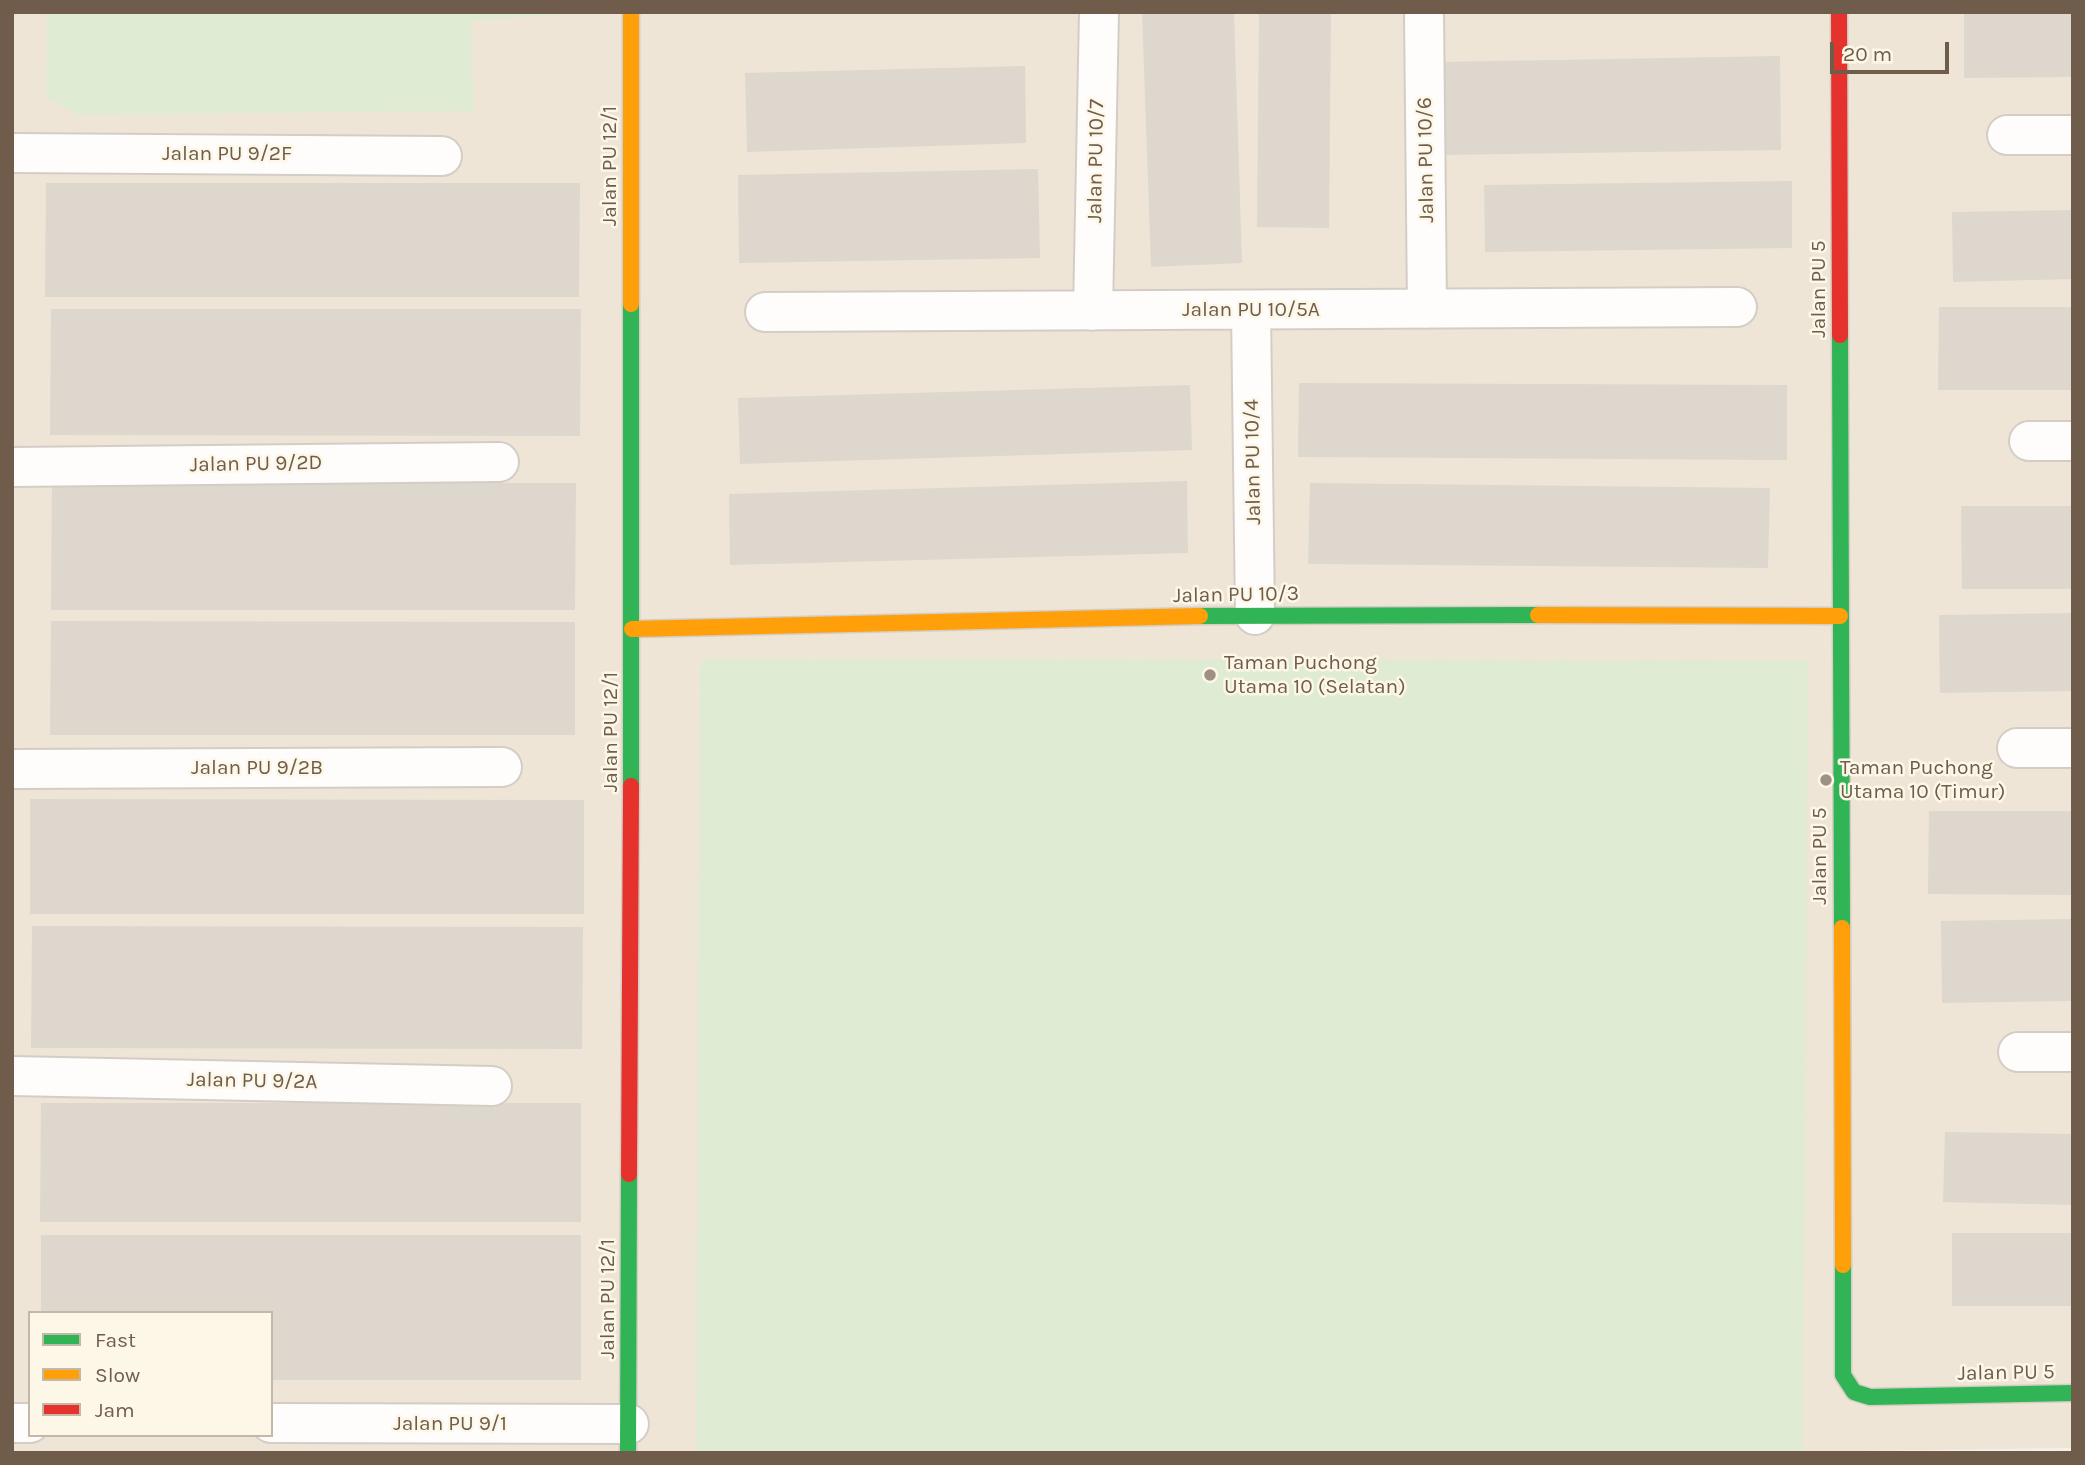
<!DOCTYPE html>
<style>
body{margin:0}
#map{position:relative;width:2085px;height:1465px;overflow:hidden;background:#f5f1e8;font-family:Karla,sans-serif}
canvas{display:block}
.frame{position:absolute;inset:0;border:14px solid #6f5c4b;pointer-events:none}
.legend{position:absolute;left:28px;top:1311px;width:245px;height:126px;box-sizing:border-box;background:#fdf7e8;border:2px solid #c4b9a9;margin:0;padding:9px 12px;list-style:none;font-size:21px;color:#6f5c4b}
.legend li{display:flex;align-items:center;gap:14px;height:35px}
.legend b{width:35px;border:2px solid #c4b9a9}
.scale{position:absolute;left:1830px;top:42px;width:119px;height:32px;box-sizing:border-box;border:4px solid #6f5c4b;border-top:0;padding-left:9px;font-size:21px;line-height:24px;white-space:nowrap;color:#6f5c4b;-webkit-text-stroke:5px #fdf7e8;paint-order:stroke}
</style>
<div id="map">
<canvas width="2085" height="1465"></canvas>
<div class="frame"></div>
<ul class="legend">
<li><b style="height:9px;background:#30b455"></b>Fast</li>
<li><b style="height:9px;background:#ff9f0a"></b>Slow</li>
<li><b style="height:9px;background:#e5322d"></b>Jam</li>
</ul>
<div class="scale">20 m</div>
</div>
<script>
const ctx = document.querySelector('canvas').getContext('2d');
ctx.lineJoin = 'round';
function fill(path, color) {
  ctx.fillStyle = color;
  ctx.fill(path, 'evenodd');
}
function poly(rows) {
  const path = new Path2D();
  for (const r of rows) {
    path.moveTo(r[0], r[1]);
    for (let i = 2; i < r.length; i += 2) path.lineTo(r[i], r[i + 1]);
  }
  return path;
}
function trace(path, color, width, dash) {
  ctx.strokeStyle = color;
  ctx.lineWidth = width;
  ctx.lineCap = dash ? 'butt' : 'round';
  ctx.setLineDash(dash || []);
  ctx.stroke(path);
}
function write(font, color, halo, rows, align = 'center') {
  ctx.font = font + ' Karla,sans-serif';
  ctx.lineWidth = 5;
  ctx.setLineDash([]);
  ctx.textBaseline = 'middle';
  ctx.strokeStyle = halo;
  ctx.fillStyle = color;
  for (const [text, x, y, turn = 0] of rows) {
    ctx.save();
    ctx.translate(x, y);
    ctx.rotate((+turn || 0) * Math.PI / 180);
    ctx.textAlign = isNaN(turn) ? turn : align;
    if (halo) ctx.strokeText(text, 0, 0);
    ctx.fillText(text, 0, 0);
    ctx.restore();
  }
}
fill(poly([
 [12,12,2073,12,2073,1448,1725,1453,12,1453],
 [30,1313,271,1313,271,1435,30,1435]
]), '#eee5d6');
fill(poly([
 [47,12,594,12,471,21,474,111,78,115,46,97],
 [700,659,1808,660,1803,1453,696,1453]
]), '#e0ebd4');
fill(poly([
 [1142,12,1234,12,1242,263,1151,267],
 [1259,12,1331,12,1329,228,1257,227],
 [1964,12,2073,12,2073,77,1964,78],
 [1780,56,1781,150,1441,155,1441,62],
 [1025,66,1026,143,747,152,745,73],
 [1038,169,1040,258,739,263,738,175],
 [1792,181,1792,248,1485,252,1484,185],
 [46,183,580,183,579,297,45,297],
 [2073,210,2073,279,1953,282,1952,212],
 [1939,307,2073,307,2073,390,1938,390],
 [51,309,581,309,580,436,50,435],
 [1299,383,1787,385,1787,460,1298,457],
 [1190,385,1192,450,740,464,738,398],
 [1187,481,1188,553,730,565,729,494],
 [52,483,576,483,575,610,51,610],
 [1310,483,1770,488,1768,568,1308,564],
 [1961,506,2073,506,2073,589,1962,589],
 [2073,613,2073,691,1940,693,1939,615],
 [51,621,575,622,575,735,50,735],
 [30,799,584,800,584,914,30,914],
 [1929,811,2073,811,2073,895,1928,894],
 [2073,919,2073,1001,1942,1003,1941,921],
 [32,926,583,927,582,1049,31,1048],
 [41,1103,581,1103,581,1222,40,1222],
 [1945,1132,2073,1134,2073,1205,1943,1202],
 [1952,1233,2073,1233,2073,1306,1952,1306],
 [41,1235,581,1235,581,1380,271,1380,271,1313,41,1313]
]), '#ded7ce');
const street = poly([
 [1424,12,1427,309],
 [2007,135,2073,135],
 [12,153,442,156],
 [1251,310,1255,615],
 [1093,311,1099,12],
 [765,312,1737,307],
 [2029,441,2073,441],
 [12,467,499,462],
 [2017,748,2073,748],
 [12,769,502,767],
 [2018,1052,2073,1052],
 [12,1076,492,1086],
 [12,1423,30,1423],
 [271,1423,629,1424]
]);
const fast = poly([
 [1840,335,1842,928],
 [1200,616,1538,615],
 [631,786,631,304],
 [1843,1265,1843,1375,1854,1392,1870,1397,2073,1393],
 [628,1453,629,1174]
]);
const slow = poly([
 [631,12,631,304],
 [1538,615,1840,616],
 [632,629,1200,616],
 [1842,928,1843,1265]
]);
const jam = poly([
 [1839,12,1840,335],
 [629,1174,631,786]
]);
trace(street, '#d3cdc5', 42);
trace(fast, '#d4cdc4', 19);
trace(slow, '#d4cdc4', 19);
trace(jam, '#d4cdc4', 19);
trace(street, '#fefdfc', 38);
trace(fast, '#30b455', 16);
trace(slow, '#ff9f0a', 16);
trace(jam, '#e5322d', 16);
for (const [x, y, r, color] of [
 [1210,675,7,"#9e9082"],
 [1826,780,7,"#9e9082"]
]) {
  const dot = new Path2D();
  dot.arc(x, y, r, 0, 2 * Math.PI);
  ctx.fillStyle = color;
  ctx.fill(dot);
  trace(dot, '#fdf7e8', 2.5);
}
write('21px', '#6f5c4b', '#fdf7e8', [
 ["Jalan PU 9/2F",227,154],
 ["Jalan PU 10/6",1426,160,-91],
 ["Jalan PU 10/7",1096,161,-89],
 ["Jalan PU 12/1",610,166,-90],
 ["Jalan PU 5",1819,289,-90],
 ["Jalan PU 10/5A",1251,310],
 ["Jalan PU 10/4",1253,462,-91],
 ["Jalan PU 9/2D",256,464,-1],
 ["Jalan PU 10/3",1236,595,-1],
 ["Jalan PU 12/1",611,732,-90],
 ["Jalan PU 9/2B",257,768],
 ["Jalan PU 5",1820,856,-90],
 ["Jalan PU 9/2A",252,1081,1],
 ["Jalan PU 12/1",608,1299,-90],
 ["Jalan PU 5",2006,1373,-1],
 ["Jalan PU 9/1",450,1424]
]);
write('21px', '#6f5c4b', '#fdf7e8', [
 ["Taman Puchong",1224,663],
 ["Utama 10 (Selatan)",1224,687],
 ["Taman Puchong",1840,768],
 ["Utama 10 (Timur)",1840,792]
], 'left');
</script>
